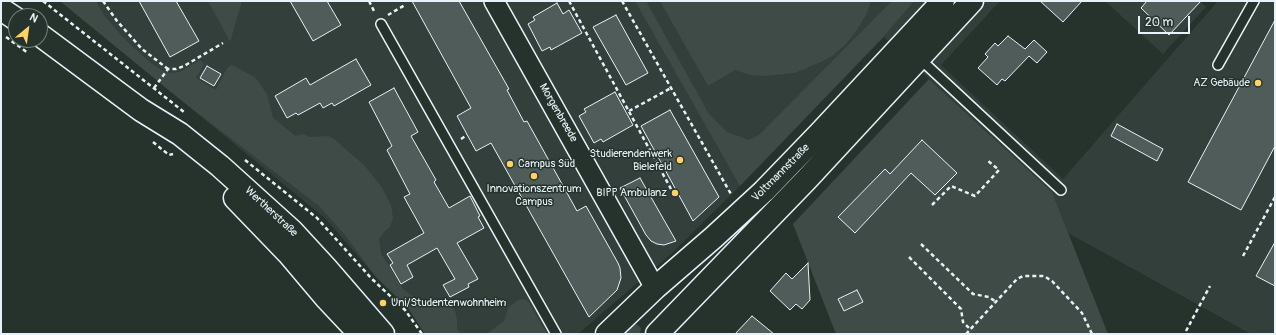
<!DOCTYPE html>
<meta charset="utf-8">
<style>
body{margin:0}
#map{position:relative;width:1276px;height:335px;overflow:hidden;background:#26332d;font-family:Pangolin,sans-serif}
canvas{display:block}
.frame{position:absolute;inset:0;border:2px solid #e8f1f8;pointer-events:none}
.north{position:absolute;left:8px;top:8px;width:40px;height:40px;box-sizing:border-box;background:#26332d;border:1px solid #747f7e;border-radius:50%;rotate:29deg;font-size:11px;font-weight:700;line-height:16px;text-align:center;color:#e8f1f8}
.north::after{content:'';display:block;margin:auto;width:14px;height:18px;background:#ffd166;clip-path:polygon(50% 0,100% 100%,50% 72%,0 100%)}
.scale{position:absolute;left:1138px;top:16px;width:52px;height:18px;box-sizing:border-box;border:2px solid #e8f1f8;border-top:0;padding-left:5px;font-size:12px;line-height:14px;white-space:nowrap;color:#e8f1f8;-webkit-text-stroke:3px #26332d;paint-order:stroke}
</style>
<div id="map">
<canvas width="1276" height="335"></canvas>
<div class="frame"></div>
<div class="north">N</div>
<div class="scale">20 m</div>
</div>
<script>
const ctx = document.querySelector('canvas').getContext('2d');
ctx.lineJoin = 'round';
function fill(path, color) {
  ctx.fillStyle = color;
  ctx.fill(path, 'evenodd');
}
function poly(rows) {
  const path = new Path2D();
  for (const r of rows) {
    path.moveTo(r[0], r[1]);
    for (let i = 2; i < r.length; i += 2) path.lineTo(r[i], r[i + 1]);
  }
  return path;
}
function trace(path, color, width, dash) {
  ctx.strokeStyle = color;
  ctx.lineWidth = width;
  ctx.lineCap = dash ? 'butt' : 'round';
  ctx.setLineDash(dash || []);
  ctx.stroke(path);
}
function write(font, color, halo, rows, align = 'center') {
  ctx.font = font + ' Pangolin,sans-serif';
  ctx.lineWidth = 3;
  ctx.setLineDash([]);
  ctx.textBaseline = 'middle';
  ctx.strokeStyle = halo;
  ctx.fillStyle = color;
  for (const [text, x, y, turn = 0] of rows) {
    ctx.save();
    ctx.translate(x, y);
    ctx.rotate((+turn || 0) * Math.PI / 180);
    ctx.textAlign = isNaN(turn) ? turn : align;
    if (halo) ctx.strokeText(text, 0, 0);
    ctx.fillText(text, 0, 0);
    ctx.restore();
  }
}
fill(poly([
 [60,1,1000,1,941,65,1063,179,1218,1,1275,1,1275,334,1251,334,1068,233,1052,192,884,37,736,190,671,254,578,334,425,334,408,308,376,277,326,219],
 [1105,1,1200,1,1206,7,1163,54]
]), '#333f3a');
fill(poly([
 [60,1,96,1,104,15,121,35,134,48,151,63,161,70,169,73,180,72,200,60,204,64,196,78,216,90,227,68,231,65,234,66,255,77,267,94,273,118,296,136,304,134,309,137,328,136,334,139,364,165,381,186,391,205,393,218,390,227,384,232,379,239,381,253,403,289,414,297,427,302,437,300,448,302,455,311,457,319,457,329,461,334,425,334,408,308,376,277,345,235,319,206,182,101],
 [208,1,242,1,230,42,225,32],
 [635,1,646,1,709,114,727,132,749,140,759,135,892,1,914,1,884,36,740,186],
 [660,1,871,1,866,15,856,31,846,44,832,56,821,62,795,73,765,76,750,75,735,70,708,86],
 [929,79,1052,192,1108,334,836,334,793,224],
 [523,299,528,301,547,334,487,334,504,321,508,308,518,300],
 [632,324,638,325,641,328,640,334,618,334]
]), '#3e4b47');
const building = poly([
 [139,1,176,1,199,41,170,57,139,1],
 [290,1,327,1,341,25,313,41,290,1],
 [412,1,459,1,509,89,507,90,524,122,527,121,577,211,586,206,618,263,620,268,621,278,617,290,589,317,491,143,476,151,457,116,471,108,412,1],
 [1040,1,1082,1,1063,22,1040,1],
 [1147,1,1201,1,1169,35,1141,8,1147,1],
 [557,3,563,14,569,10,582,33,551,50,550,47,542,51,528,24,535,20,533,17,557,3],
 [616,15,648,73,626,85,593,27,616,15],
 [1275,20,1275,146,1241,210,1188,182,1275,20],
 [1008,36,1025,49,1034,40,1047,52,1037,63,1029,56,1005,81,1002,79,997,85,978,68,988,57,985,54,995,43,998,46,1008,36],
 [356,59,371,85,334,106,332,103,323,108,320,103,298,115,296,113,287,118,275,96,306,78,310,85,356,59],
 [207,66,221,74,214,86,200,78,207,66],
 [394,88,418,132,411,136,436,180,434,182,449,208,470,196,480,216,478,217,484,228,457,243,478,279,468,284,469,287,450,297,443,285,455,279,437,248,407,265,413,277,401,284,390,265,393,263,387,254,424,233,404,197,410,194,387,150,392,146,369,102,394,88],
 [615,92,633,125,603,142,601,139,594,143,579,116,586,112,584,109,615,92],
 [670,110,719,197,693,221,641,126,670,110],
 [1117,124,1163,149,1157,161,1111,136,1117,124],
 [922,140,957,173,935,195,911,173,855,233,838,217,885,169,890,174,922,140],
 [640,178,676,241,664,245,657,244,651,241,646,235,620,188,640,178],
 [1275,242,1275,286,1256,276,1275,242],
 [808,263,810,300,802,309,796,304,790,310,770,291,786,273,792,279,808,263],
 [857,290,863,302,844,311,838,299,857,290],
 [752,316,774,334,735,334,752,316]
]);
fill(building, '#505c59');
trace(building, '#e8f1f8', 1);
const lane = poly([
 [381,24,556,334],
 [919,58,1061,190],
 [1218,65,1254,1]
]);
const street = poly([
 [494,1,655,288]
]);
const secondary = poly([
 [1,9,16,19],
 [40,35,141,110,180,134,220,166,292,231,326,268,383,334],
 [235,198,288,253,326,298,360,334],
 [607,334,655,288,714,237,764,191,820,133,943,1],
 [657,334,807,179,972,1]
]);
trace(lane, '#e8f1f8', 12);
trace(street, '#e8f1f8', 22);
trace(secondary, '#e8f1f8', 25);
trace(poly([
 [43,1,184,112],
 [103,1,117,21,142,49,168,69],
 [369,1,375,13],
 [569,1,671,189],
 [622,1,732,196],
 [388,15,405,5],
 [6,37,28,53],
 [154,88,168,69,176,69,184,66,223,43],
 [629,111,671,88],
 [461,139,467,135],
 [153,142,169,155,173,154],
 [245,160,317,218,371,278,405,310,422,334],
 [932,205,951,186,975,196,999,170,987,160],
 [921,244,973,294,989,297,996,302],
 [1243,256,1275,197],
 [909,257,961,309,963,322,970,329],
 [1186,331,1210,286],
 [966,334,1017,279,1023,276,1044,276,1052,281,1082,313,1092,334]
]), '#e8f1f8', 2.5, [4, 3]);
trace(lane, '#26332d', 9);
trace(street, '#26332d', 19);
trace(secondary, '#26332d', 22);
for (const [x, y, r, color] of [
 [1258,83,4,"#ffd166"],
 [680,160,4,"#ffd166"],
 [510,164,4,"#ffd166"],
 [534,176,4,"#ffd166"],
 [675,193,4,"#ffd166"],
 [383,303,4,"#ffd166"]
]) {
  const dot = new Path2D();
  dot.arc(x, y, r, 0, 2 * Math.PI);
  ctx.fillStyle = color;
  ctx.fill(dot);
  trace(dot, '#26332d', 1.5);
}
write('11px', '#e8f1f8', '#26332d', [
 ["AZ Gebäude",1250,83],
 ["Studierendenwerk",672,154],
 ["Bielefeld",672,167],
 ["Campus Süd",518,164,"left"],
 ["Innovationszentrum",534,189,"center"],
 ["Campus",534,202,"center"],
 ["BIPP Ambulanz",667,193],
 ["Uni/Studentenwohnheim",391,303,"left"]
], 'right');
write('11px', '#e8f1f8', '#26332d', [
 ["Morgenbreede",558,113,60],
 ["Voltmannstraße",781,173,-45],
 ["Wertherstraße",271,212,43]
]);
</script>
